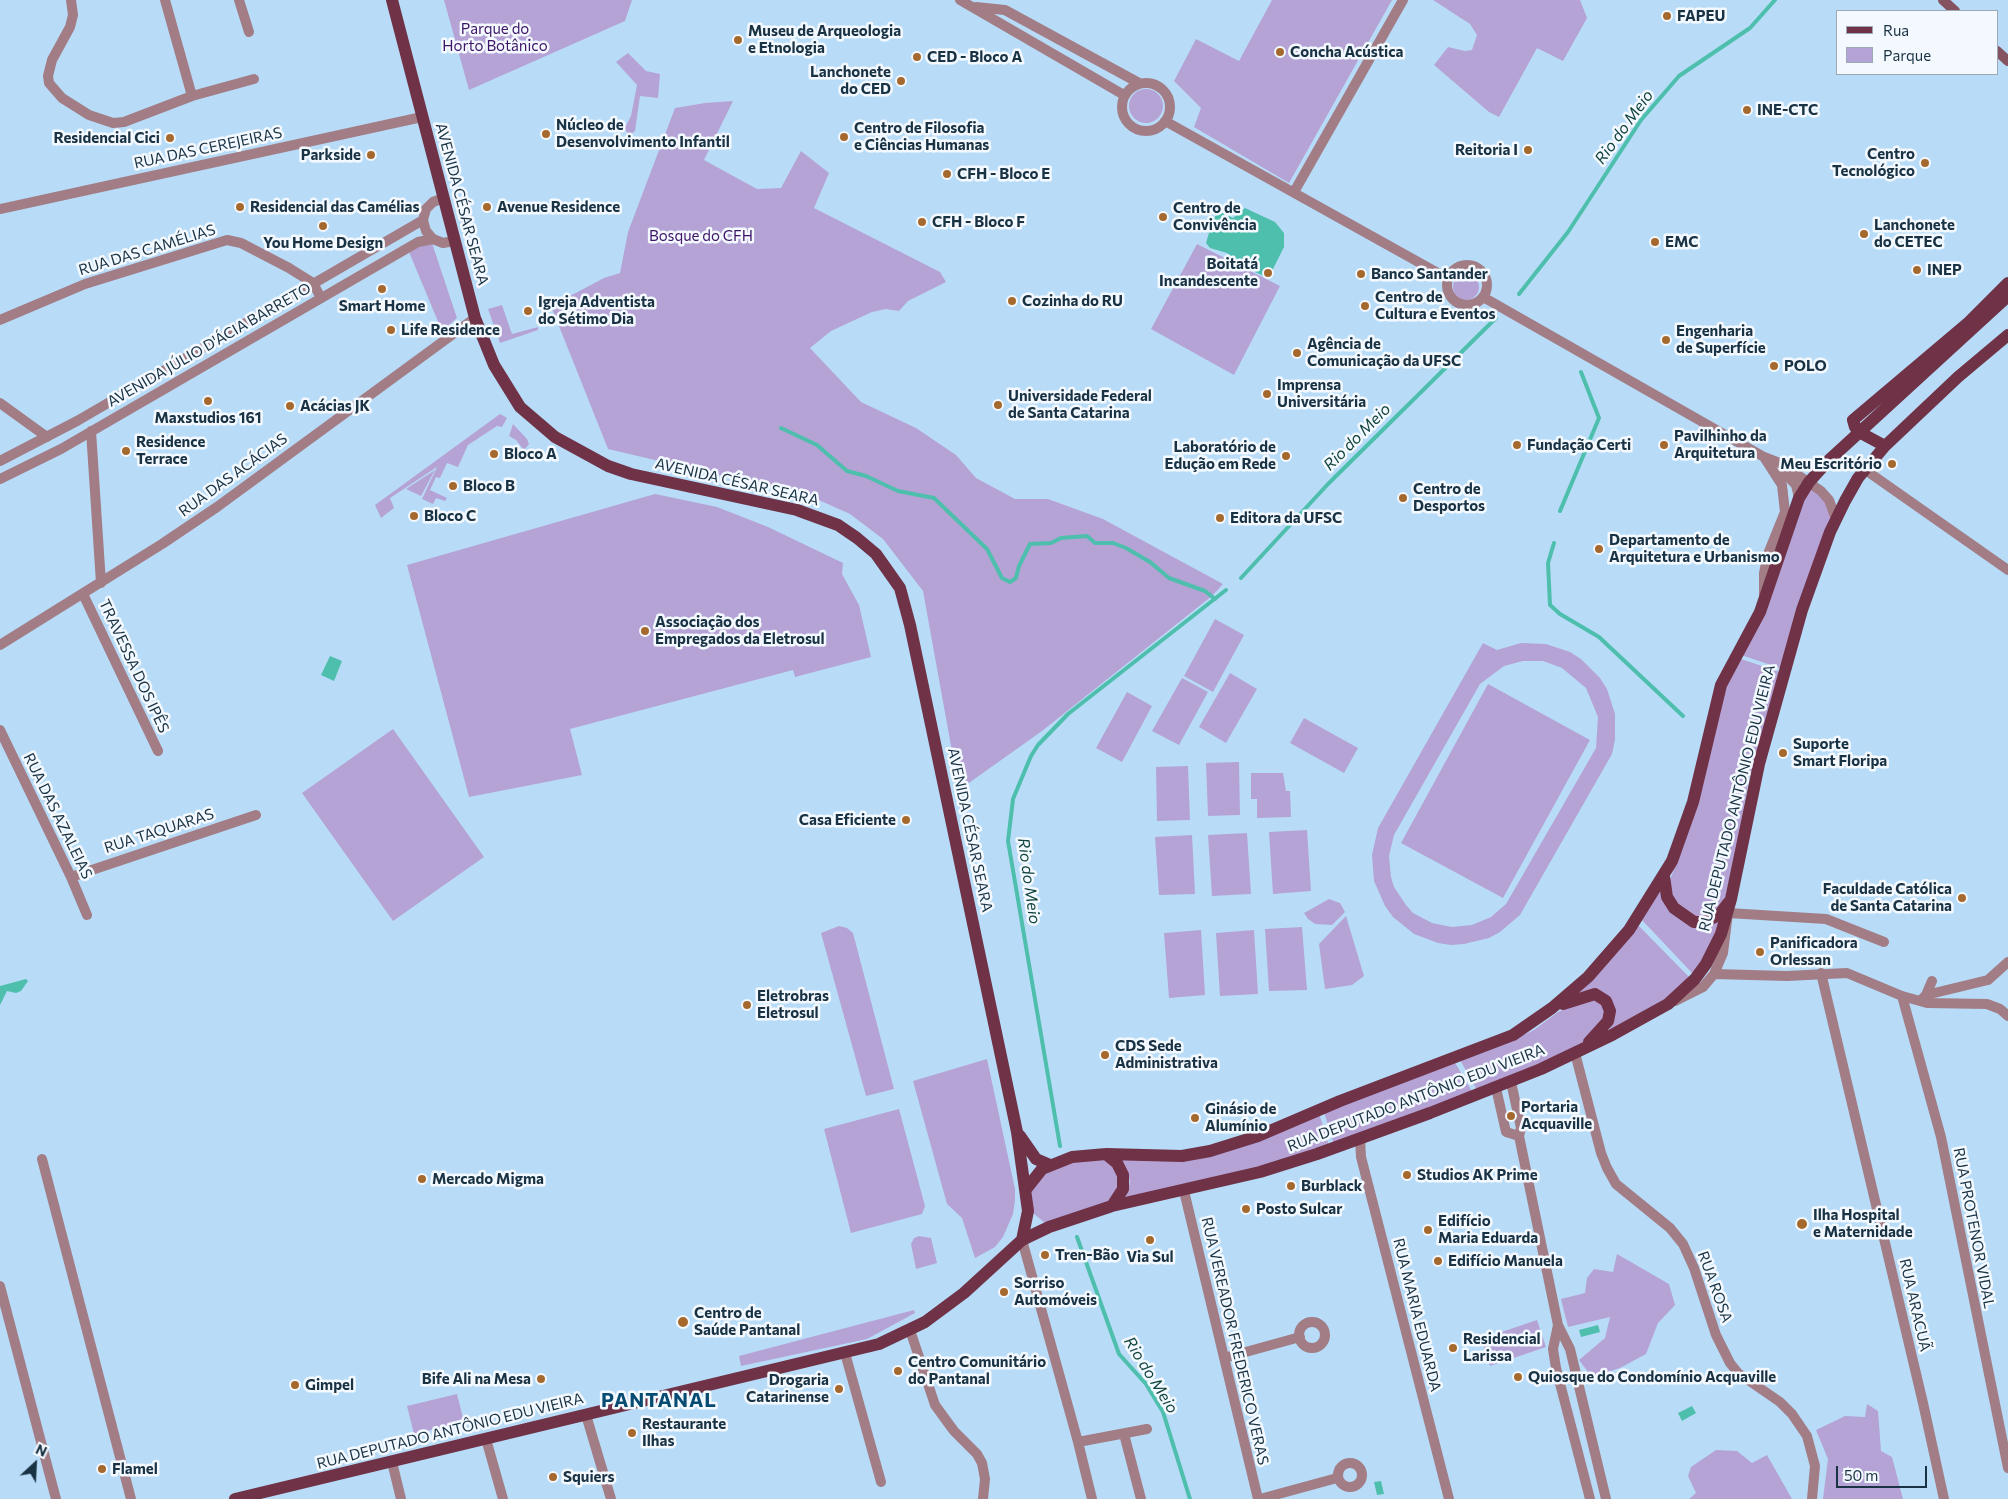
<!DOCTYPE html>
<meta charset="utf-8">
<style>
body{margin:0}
#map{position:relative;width:2008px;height:1499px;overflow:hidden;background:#b8dcf8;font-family:Commissioner,sans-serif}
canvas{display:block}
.legend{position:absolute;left:1836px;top:10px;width:162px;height:65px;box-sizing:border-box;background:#f3f9fe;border:1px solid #9ca9b4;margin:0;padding:6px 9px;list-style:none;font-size:15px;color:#193244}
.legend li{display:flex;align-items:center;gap:10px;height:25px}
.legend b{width:25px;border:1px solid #9ca9b4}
.north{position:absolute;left:10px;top:1439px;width:50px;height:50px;-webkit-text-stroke:4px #f3f9fe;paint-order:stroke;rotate:25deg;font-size:14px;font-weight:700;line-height:20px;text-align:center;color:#193244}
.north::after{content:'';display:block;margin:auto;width:18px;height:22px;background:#193244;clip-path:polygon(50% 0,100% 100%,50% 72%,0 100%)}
.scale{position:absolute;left:1836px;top:1466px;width:91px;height:22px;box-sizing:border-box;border:2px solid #193244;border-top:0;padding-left:6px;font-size:15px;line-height:18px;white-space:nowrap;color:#193244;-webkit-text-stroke:4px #f3f9fe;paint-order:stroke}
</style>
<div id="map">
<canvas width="2008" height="1499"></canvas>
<ul class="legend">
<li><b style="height:6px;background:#6f3246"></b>Rua</li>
<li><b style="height:14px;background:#b5a3d6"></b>Parque</li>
</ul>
<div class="north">N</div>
<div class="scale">50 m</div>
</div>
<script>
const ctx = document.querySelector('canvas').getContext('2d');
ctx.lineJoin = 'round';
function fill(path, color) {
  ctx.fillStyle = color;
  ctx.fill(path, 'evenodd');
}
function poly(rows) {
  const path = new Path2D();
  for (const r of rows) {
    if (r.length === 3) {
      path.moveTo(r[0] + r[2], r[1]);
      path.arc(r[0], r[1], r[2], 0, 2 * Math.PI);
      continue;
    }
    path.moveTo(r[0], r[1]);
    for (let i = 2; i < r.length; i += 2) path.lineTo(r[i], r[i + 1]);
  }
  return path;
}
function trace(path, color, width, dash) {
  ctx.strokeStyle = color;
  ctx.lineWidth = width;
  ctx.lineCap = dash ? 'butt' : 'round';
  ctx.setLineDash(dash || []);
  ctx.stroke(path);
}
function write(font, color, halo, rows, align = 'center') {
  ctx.font = font + ' Commissioner,sans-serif';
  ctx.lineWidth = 5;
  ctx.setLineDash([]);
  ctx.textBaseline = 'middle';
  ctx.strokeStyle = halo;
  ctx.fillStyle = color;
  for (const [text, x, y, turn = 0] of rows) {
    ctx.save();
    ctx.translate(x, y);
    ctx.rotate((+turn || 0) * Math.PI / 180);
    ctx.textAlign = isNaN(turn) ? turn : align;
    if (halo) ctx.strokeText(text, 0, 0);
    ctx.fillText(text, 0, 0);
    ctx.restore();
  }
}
fill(poly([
 [444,0,632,0,625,21,469,90],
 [1272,0,1392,0,1289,183,1194,127,1201,108,1174,81,1196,39,1239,61],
 [1433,0,1580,0,1587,18,1563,61,1537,48,1499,117,1489,112,1434,65,1448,47,1465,51,1472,50,1477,35,1470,24],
 [628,53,646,71,660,74,658,98,640,96,635,131,630,135,624,129,631,116,637,85,616,62],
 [1146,106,17],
 [733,101,704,160,757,189,781,188,801,151,829,173,814,208,940,272,946,282,908,301,899,311,886,309,872,312,831,331,810,348,861,402,916,428,956,455,976,478,1015,499,1048,499,1103,519,1223,584,1212,596,1042,731,959,790,923,591,883,539,850,514,812,497,608,449,551,306,604,278,620,273,628,232,675,108,705,103],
 [431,240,457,318,442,331,409,252],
 [1197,244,1280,286,1234,375,1151,329],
 [1466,287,13],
 [502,305,512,334,538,327,538,330,500,343,488,309],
 [500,414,507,418,502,427,497,426,468,445,458,467,447,463,440,478,436,477,430,490,447,498,445,501,436,498,433,504,422,499,437,467,390,498,394,508,381,518,375,505],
 [513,424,527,439,529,444,524,450,516,440,509,436],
 [435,470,421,496,406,489],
 [1813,488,1828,504,1832,519,1783,669,1741,655,1797,506],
 [655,494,717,507,768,527,843,563,842,574,859,605,871,657,795,677,793,670,570,729,582,775,469,797,407,565],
 [1215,619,1244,635,1213,692,1184,676],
 [1483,643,1497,650,1521,643,1546,644,1570,652,1581,659,1600,678,1607,689,1615,714,1615,740,1612,754,1520,915,1500,932,1489,938,1464,944,1451,945,1438,943,1414,934,1393,917,1385,906,1374,881,1372,855,1378,828],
 [1523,661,1543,661,1562,668,1586,688,1598,717,1596,748,1506,904,1491,917,1472,925,1452,927,1432,923,1413,913,1406,905,1394,887,1391,877,1389,856,1394,835,1480,684,1504,666],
 [1738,658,1783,673,1749,778,1727,899,1717,912,1704,919,1687,915,1671,894,1670,880,1696,809,1722,694],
 [1230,673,1257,689,1226,743,1199,727],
 [1182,678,1208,692,1179,745,1152,731],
 [1488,684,1590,740,1503,898,1401,843],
 [1127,692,1152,706,1122,762,1096,748],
 [1304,718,1358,748,1344,773,1290,743],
 [393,729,484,857,393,921,302,793],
 [1239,762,1240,815,1208,816,1206,763],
 [1188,766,1190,820,1157,821,1156,767],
 [1251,773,1283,773,1286,791,1290,791,1291,817,1257,818,1257,799,1251,799],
 [1307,830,1311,891,1273,894,1269,832],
 [1247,833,1251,894,1212,896,1208,835],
 [1192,835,1195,894,1159,895,1155,837],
 [1662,885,1683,921,1725,915,1694,975,1640,918],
 [1329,899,1340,903,1345,912,1332,925,1315,924,1308,919,1304,913],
 [1346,916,1364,976,1352,985,1325,989,1319,944],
 [1637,924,1691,979,1679,991,1608,1032,1613,1022,1614,1006,1575,995],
 [839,926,847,928,853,933,894,1089,866,1096,821,933],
 [1302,927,1307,990,1269,991,1265,929],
 [1201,930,1205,995,1169,998,1164,933],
 [1254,930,1258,994,1220,996,1216,933],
 [1592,998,1602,1002,1607,1010,1605,1019,1594,1033,1576,1048,1478,1092,1459,1058,1513,1040,1534,1030,1558,1012],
 [987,1059,1015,1189,1015,1200,1013,1214,1003,1237,995,1247,975,1258,962,1218,947,1204,913,1081],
 [1454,1061,1473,1093,1334,1145,1324,1112],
 [899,1109,925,1206,922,1214,851,1233,824,1129],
 [1319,1113,1329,1146,1289,1160,1121,1199,1128,1191,1130,1181,1126,1168,1116,1157,1177,1160],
 [1105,1157,1112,1161,1121,1181,1111,1203,1045,1223,1033,1213,1030,1207,1031,1184,1054,1166],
 [919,1236,931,1238,937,1263,916,1269,911,1244,914,1238],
 [1617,1254,1669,1284,1675,1305,1658,1323,1646,1354,1620,1368,1592,1377,1579,1360,1605,1338,1610,1317,1568,1327,1561,1299,1585,1293,1587,1278,1594,1269,1613,1272],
 [914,1310,915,1313,867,1339,741,1366,739,1356],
 [1537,1320,1546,1347,1490,1366,1481,1339],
 [457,1394,464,1422,414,1434,407,1406],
 [1867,1404,1878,1411,1881,1451,1892,1457,1903,1499,1823,1499,1828,1459,1816,1430,1845,1416,1865,1417],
 [1716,1450,1737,1451,1752,1463,1767,1455,1792,1499,1689,1499,1696,1493,1688,1476,1691,1467]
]), '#b5a3d6');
fill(poly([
 [1245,208,1275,222,1284,233,1284,247,1271,273,1264,276,1255,272,1250,265,1240,263,1227,253,1210,248,1206,243,1213,219,1218,213,1223,213,1233,218],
 [330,656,342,661,334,681,321,675],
 [26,979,28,981,21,991,16,993,7,991,0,1005,0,986],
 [1598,1325,1600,1332,1581,1337,1579,1330],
 [1692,1406,1696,1413,1682,1421,1678,1413],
 [1381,1481,1384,1494,1377,1495,1374,1482]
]), '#4ebead');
trace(poly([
 [1519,294,1568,232,1641,120,1679,76,1750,28,1775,0],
 [781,428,817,445,847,471,866,476,898,491,934,498,987,549,1002,578,1010,582,1016,578,1019,566,1030,544,1051,543,1061,538,1087,536,1095,543,1113,543,1126,548,1150,562,1169,578,1205,591,1215,599],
 [1560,511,1599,418,1581,372],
 [1554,543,1548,563,1550,605,1560,614,1599,637,1683,716],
 [1241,578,1328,484,1496,318],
 [1060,1146,1008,841,1013,799,1031,756,1038,745,1068,714,1226,590],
 [1077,1237,1119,1354,1146,1384,1163,1412,1190,1499]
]), '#4ebead', 4);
trace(poly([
 [71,0,73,15,70,27,52,60,48,76,49,83,62,98,89,115,113,123,124,122,192,96,254,79],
 [165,0,192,96],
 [239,0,249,32],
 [960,0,1124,95],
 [976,7,1005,10,1139,83],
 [1146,107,24],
 [1165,121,1447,278],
 [1294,192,1403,0],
 [443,198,433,202,426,209,423,220,426,231,433,239,443,243,454,241],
 [0,209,422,117],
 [1467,285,20],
 [1483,297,1764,457,1782,464,1821,491,1829,500,1836,519],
 [0,320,85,284,227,240,241,243,289,268,313,283,321,298],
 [0,403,47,437],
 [91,431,101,583],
 [0,461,77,421,423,220],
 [1864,469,2008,570],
 [1783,471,1796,485,1799,498],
 [0,479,61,449,418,242,433,239],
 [83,594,158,751],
 [1764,594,1764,573,1768,554,1785,512,1782,485,1764,457],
 [0,645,162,544,217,507,475,318],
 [0,730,71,877,87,915],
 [71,877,256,815],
 [1821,973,1923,1403,1944,1499],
 [1714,974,1787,976,1847,973,1902,996,1927,1003,1987,1004,2000,1009,2008,1016],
 [1926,995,1932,981],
 [1902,996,1941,1137,2008,1468],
 [1675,1001,1703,987,1714,974,1723,953,1728,913,1826,919,1884,942],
 [1920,1001,1926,995,1988,980,2008,962],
 [1575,1053,1601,1153,1607,1168,1616,1184,1670,1228,1683,1244,1694,1268,1716,1335,1730,1363,1738,1373,1780,1402,1792,1414,1807,1436,1815,1466,1812,1499],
 [1511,1082,1521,1128,1519,1136,1558,1325,1570,1349,1606,1499],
 [1496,1088,1506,1132,1519,1136],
 [1360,1138,1361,1157,1449,1499],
 [42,1159,131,1499],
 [1184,1191,1258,1499],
 [1022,1240,1078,1442,1092,1499],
 [0,1286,56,1499],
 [1312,1335,13],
 [1558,1325,1553,1349,1556,1368,1590,1499],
 [910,1330,935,1405,954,1431,977,1454,982,1463,985,1479,983,1499],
 [845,1353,881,1482],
 [1224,1358,1300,1337],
 [586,1415,611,1499],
 [1124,1434,1141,1499],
 [486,1439,503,1499],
 [1078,1442,1147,1429],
 [392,1462,401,1499],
 [1350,1475,12],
 [1260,1499,1337,1478]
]), '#a27d86', 10);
trace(poly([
 [1943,0,1955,11],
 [1997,51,2008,61]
]), '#855260', 10);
trace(poly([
 [392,0,475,318,494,365,520,407,555,437,608,466,631,474,797,510,838,525,857,538,876,554,900,588,910,625,1017,1132,1028,1211,1022,1240],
 [1885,446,1859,432,1855,427,1853,420,1969,322,2008,283],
 [1664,876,1667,897,1674,908,1694,922,1705,922,1719,915,1728,903],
 [1563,1004,1595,994,1606,1001,1610,1011,1608,1021,1589,1042],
 [1020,1136,1036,1159,1050,1165],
 [1106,1154,1117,1163,1123,1175,1123,1189,1112,1206],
 [1027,1188,1042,1169,1072,1157,1106,1154,1182,1156,1210,1151,1258,1136,1340,1101,1513,1035,1552,1008,1588,977,1629,930,1672,861,1693,802,1721,685,1760,612,1799,498,1809,482,1828,461,2008,296],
 [235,1499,879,1344,925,1322,964,1293,1022,1240,1049,1227,1112,1206,1260,1172,1317,1154,1430,1113,1541,1069,1612,1035,1668,1004,1695,979,1706,964,1721,934,1731,899,1759,764,1802,610,1830,532,1845,501,1858,478,1885,446,1958,377,2008,335]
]), '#6f3246', 12);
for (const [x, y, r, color] of [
 [1667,16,5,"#a6692d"],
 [738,40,5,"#a6692d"],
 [1280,52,5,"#a6692d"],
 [917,57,5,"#a6692d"],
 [901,81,5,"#a6692d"],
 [1747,110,5,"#a6692d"],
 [546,134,5,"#a6692d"],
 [844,137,5,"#a6692d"],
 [170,138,5,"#a6692d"],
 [1528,150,5,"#a6692d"],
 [371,155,5,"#a6692d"],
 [1925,163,5,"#a6692d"],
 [947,174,5,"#a6692d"],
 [240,207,5,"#a6692d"],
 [487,207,5,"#a6692d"],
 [1163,217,5,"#a6692d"],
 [922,222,5,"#a6692d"],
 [323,226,5,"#a6692d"],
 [1864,234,5,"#a6692d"],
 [1655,242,5,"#a6692d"],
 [1917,270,5,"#a6692d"],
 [1268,273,5,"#a6692d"],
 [1361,274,5,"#a6692d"],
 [382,289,5,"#a6692d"],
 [1012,301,5,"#a6692d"],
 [1365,306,5,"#a6692d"],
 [528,311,5,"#a6692d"],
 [391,330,5,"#a6692d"],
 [1666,340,5,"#a6692d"],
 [1297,353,5,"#a6692d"],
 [1774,366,5,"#a6692d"],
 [1267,394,5,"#a6692d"],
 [208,401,5,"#a6692d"],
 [998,405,5,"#a6692d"],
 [290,406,5,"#a6692d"],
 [1517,445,5,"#a6692d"],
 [1664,445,5,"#a6692d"],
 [126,451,5,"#a6692d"],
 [494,454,5,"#a6692d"],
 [1286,456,5,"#a6692d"],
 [1892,464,5,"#a6692d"],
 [453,486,5,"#a6692d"],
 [1403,498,5,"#a6692d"],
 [414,516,5,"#a6692d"],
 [1220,518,5,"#a6692d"],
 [1599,549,5,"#a6692d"],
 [645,631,5,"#a6692d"],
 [1783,753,5,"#a6692d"],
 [906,820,5,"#a6692d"],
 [1962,898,5,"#a6692d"],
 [1760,952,5,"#a6692d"],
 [747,1005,5,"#a6692d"],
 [1105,1055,5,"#a6692d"],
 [1511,1116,5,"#a6692d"],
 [1195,1118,5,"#a6692d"],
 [1407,1175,5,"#a6692d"],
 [422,1179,5,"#a6692d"],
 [1291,1186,5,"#a6692d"],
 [1246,1209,5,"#a6692d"],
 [1802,1224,6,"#a6692d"],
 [1428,1230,5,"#a6692d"],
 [1150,1240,5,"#a6692d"],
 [1045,1255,5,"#a6692d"],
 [1438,1261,5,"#a6692d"],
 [1004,1292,5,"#a6692d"],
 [683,1322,6,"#a6692d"],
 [1453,1348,5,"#a6692d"],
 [898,1371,5,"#a6692d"],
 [1518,1377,5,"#a6692d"],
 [541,1379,5,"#a6692d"],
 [295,1385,5,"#a6692d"],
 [839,1389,5,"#a6692d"],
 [632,1433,5,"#a6692d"],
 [102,1469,5,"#a6692d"],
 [553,1477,5,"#a6692d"]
]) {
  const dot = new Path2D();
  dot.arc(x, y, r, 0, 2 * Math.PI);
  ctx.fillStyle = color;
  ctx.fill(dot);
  trace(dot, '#f3f9fe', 2);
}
write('bold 15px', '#193244', '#f3f9fe', [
 ["FAPEU",1677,16],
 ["Museu de Arqueologia",748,31],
 ["e Etnologia",748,48],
 ["Concha Acústica",1290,52],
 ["CED - Bloco A",927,57],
 ["Lanchonete",891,72,"right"],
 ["do CED",891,89,"right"],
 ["INE-CTC",1757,110],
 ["Núcleo de",556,125],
 ["Desenvolvimento Infantil",556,142],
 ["Centro de Filosofia",854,128],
 ["e Ciências Humanas",854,145],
 ["Residencial Cici",160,138,"right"],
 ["Reitoria I",1518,150,"right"],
 ["Centro",1915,154,"right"],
 ["Tecnológico",1915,171,"right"],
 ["Parkside",361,155,"right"],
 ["CFH - Bloco E",957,174],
 ["Residencial das Camélias",250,207],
 ["Avenue Residence",497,207],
 ["Centro de",1173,208],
 ["Convivência",1173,225],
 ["CFH - Bloco F",932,222],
 ["Lanchonete",1874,225],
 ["do CETEC",1874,242],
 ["EMC",1665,242],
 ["You Home Design",323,243,"center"],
 ["Boitatá",1258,264,"right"],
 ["Incandescente",1258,281,"right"],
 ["INEP",1927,270],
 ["Banco Santander",1371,274],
 ["Centro de",1375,297],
 ["Cultura e Eventos",1375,314],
 ["Cozinha do RU",1022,301],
 ["Igreja Adventista",538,302],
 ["do Sétimo Dia",538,319],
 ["Smart Home",382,306,"center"],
 ["Life Residence",401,330],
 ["Engenharia",1676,331],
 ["de Superfície",1676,348],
 ["Agência de",1307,344],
 ["Comunicação da UFSC",1307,361],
 ["POLO",1784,366],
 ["Imprensa",1277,385],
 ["Universitária",1277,402],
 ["Universidade Federal",1008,396],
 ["de Santa Catarina",1008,413],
 ["Acácias JK",300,406],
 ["Maxstudios 161",208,418,"center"],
 ["Pavilhinho da",1674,436],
 ["Arquitetura",1674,453],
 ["Residence",136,442],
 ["Terrace",136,459],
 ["Fundação Certi",1527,445],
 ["Laboratório de",1276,447,"right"],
 ["Edução em Rede",1276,464,"right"],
 ["Bloco A",504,454],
 ["Meu Escritório",1882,464,"right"],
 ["Bloco B",463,486],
 ["Centro de",1413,489],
 ["Desportos",1413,506],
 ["Bloco C",424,516],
 ["Editora da UFSC",1230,518],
 ["Departamento de",1609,540],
 ["Arquitetura e Urbanismo",1609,557],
 ["Associação dos",655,622],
 ["Empregados da Eletrosul",655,639],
 ["Suporte",1793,744],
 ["Smart Floripa",1793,761],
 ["Casa Eficiente",896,820,"right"],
 ["Faculdade Católica",1952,889,"right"],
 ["de Santa Catarina",1952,906,"right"],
 ["Panificadora",1770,943],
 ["Orlessan",1770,960],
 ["Eletrobras",757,996],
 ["Eletrosul",757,1013],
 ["CDS Sede",1115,1046],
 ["Administrativa",1115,1063],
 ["Portaria",1521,1107],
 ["Acquaville",1521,1124],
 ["Ginásio de",1205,1109],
 ["Alumínio",1205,1126],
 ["Studios AK Prime",1417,1175],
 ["Mercado Migma",432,1179],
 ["Burblack",1301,1186],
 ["Posto Sulcar",1256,1209],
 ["Ilha Hospital",1813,1215],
 ["e Maternidade",1813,1232],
 ["Edifício",1438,1221],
 ["Maria Eduarda",1438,1238],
 ["Tren-Bão",1055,1255],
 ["Via Sul",1150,1257,"center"],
 ["Edifício Manuela",1448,1261],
 ["Sorriso",1014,1283],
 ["Automóveis",1014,1300],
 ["Centro de",694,1313],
 ["Saúde Pantanal",694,1330],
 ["Residencial",1463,1339],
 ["Larissa",1463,1356],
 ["Centro Comunitário",908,1362],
 ["do Pantanal",908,1379],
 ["Quiosque do Condomínio Acquaville",1528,1377],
 ["Bife Ali na Mesa",531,1379,"right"],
 ["Drogaria",829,1380,"right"],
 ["Catarinense",829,1397,"right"],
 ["Gimpel",305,1385],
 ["Restaurante",642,1424],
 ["Ilhas",642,1441],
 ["Flamel",112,1469],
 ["Squiers",563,1477]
], 'left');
write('15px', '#3e1467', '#f3f9fe', [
 ["Parque do",495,29],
 ["Horto Botânico",495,46],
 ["Bosque do CFH",701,236]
]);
write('15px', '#193244', '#f3f9fe', [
 ["RUA DAS CEREJEIRAS",208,148,-12],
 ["AVENIDA CÉSAR SEARA",462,204,75],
 ["RUA DAS CAMÉLIAS",147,250,-17],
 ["AVENIDA JÚLIO D'ÁCIA BARRETO",209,345,-30],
 ["RUA DAS ACÁCIAS",233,475,-36],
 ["AVENIDA CÉSAR SEARA",737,482,13],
 ["TRAVESSA DOS IPÊS",134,666,65],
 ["RUA DEPUTADO ANTÔNIO EDU VIEIRA",1737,798,-76],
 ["RUA DAS AZALEIAS",58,816,64],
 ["AVENIDA CÉSAR SEARA",970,830,78],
 ["RUA TAQUARAS",159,831,-18],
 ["RUA DEPUTADO ANTÔNIO EDU VIEIRA",1416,1098,-21],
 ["RUA PROTENOR VIDAL",1974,1228,79],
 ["RUA ROSA",1715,1287,70],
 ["RUA ARACUÃ",1915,1305,77],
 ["RUA MARIA EDUARDA",1417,1315,76],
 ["RUA VEREADOR FREDERICO VERAS",1235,1341,77],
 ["RUA DEPUTADO ANTÔNIO EDU VIEIRA",450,1431,-14]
]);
write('italic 16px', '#10433b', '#f3f9fe', [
 ["Rio do Meio",1624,127,-54],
 ["Rio do Meio",1357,437,-45],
 ["Rio do Meio",1029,881,82],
 ["Rio do Meio",1151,1375,58]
]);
ctx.letterSpacing = '1px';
write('bold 20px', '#064b72', '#f3f9fe', [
 ["PANTANAL",659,1400]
]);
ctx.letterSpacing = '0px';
</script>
